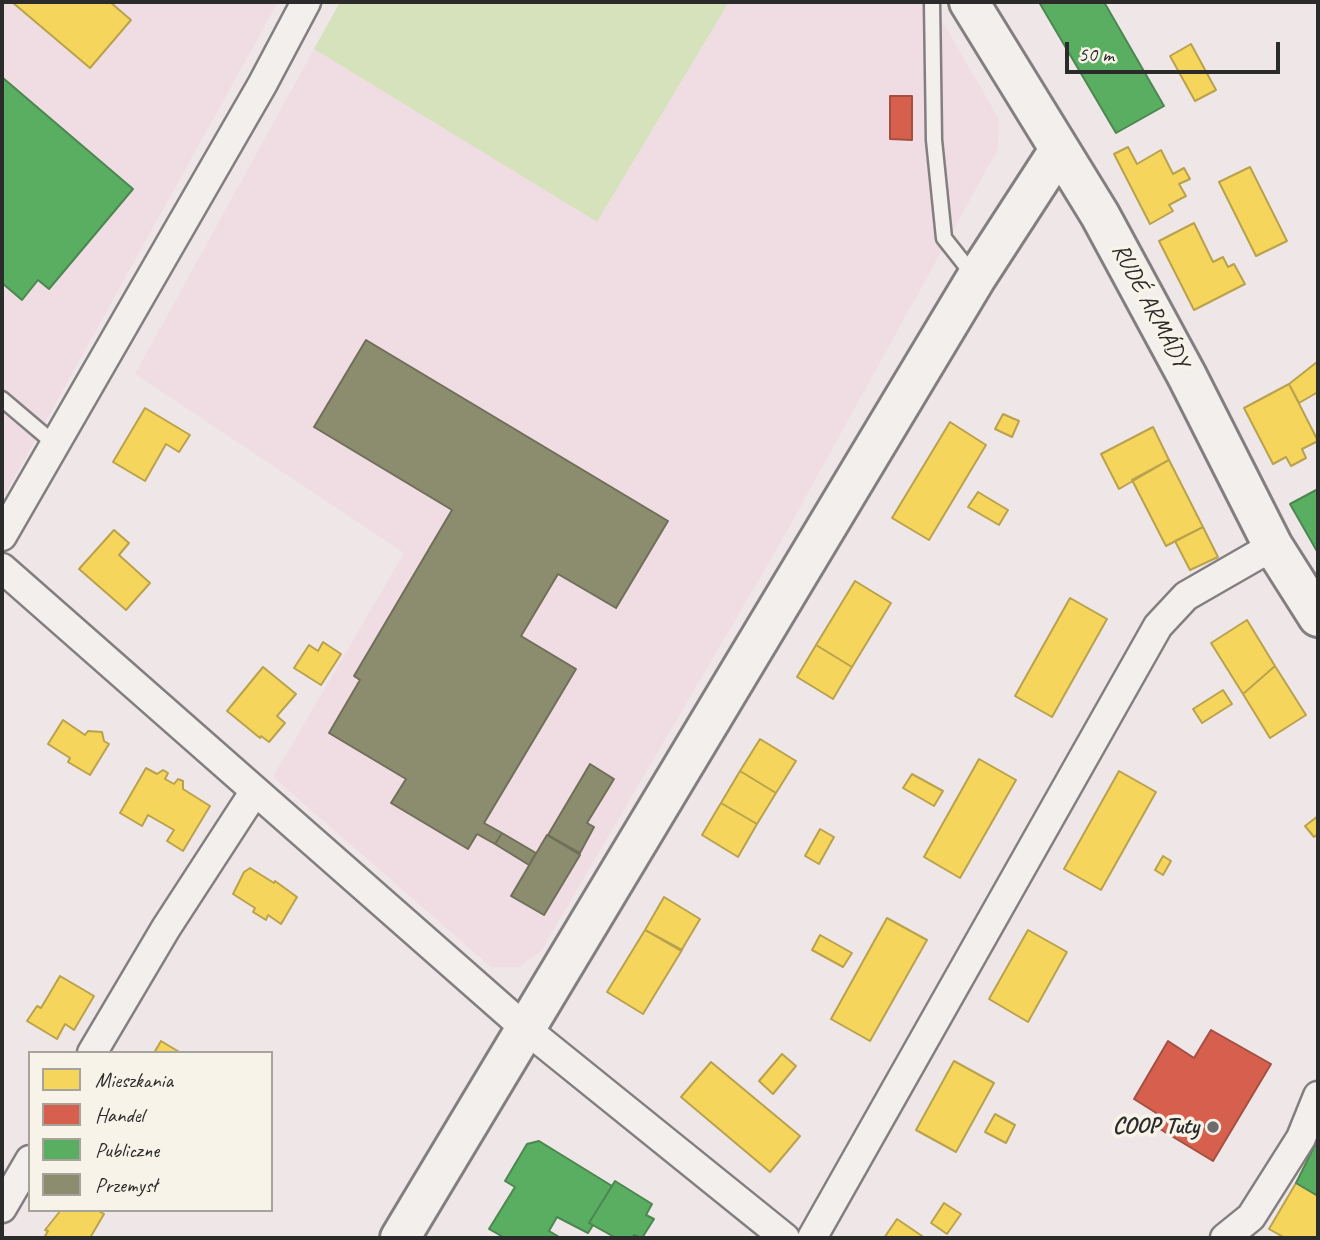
<!DOCTYPE html>
<meta charset="utf-8">
<style>
body{margin:0}
#map{position:relative;width:1320px;height:1240px;overflow:hidden;background:#efe6e7;font-family:Caveat,sans-serif}
canvas{display:block}
.frame{position:absolute;inset:0;border:4px solid #2b2b2b;pointer-events:none}
.legend{position:absolute;left:28px;top:1051px;width:245px;height:161px;box-sizing:border-box;background:#f7f3e8;border:2px solid #a5a39c;margin:0;padding:9px 12px;list-style:none;font-size:21px;color:#2b2b2b}
.legend li{display:flex;align-items:center;gap:14px;height:35px}
.legend b{width:35px;border:2px solid #a5a39c}
.scale{position:absolute;left:1065px;top:42px;width:215px;height:32px;box-sizing:border-box;border:4px solid #2b2b2b;border-top:0;padding-left:9px;font-size:21px;line-height:24px;white-space:nowrap;color:#2b2b2b;-webkit-text-stroke:5px #f7f3e8;paint-order:stroke}
</style>
<div id="map">
<canvas width="1320" height="1240"></canvas>
<div class="frame"></div>
<ul class="legend">
<li><b style="height:19px;background:#f6d55c"></b>Mieszkania</li>
<li><b style="height:19px;background:#d6604d"></b>Handel</li>
<li><b style="height:19px;background:#5aae61"></b>Publiczne</li>
<li><b style="height:19px;background:#8c8c6e"></b>Przemysł</li>
</ul>
<div class="scale">50 m</div>
</div>
<script>
const ctx = document.querySelector('canvas').getContext('2d');
ctx.lineJoin = 'round';
function fill(path, color) {
  ctx.fillStyle = color;
  ctx.fill(path, 'evenodd');
}
function poly(rows) {
  const path = new Path2D();
  for (const r of rows) {
    path.moveTo(r[0], r[1]);
    for (let i = 2; i < r.length; i += 2) path.lineTo(r[i], r[i + 1]);
  }
  return path;
}
function trace(path, color, width, dash) {
  ctx.strokeStyle = color;
  ctx.lineWidth = width;
  ctx.lineCap = dash ? 'butt' : 'round';
  ctx.setLineDash(dash || []);
  ctx.stroke(path);
}
function write(font, color, halo, rows, align = 'center') {
  ctx.font = font + ' Caveat,sans-serif';
  ctx.lineWidth = 7;
  ctx.setLineDash([]);
  ctx.textBaseline = 'middle';
  ctx.strokeStyle = halo;
  ctx.fillStyle = color;
  for (const [text, x, y, turn = 0] of rows) {
    ctx.save();
    ctx.translate(x, y);
    ctx.rotate((+turn || 0) * Math.PI / 180);
    ctx.textAlign = isNaN(turn) ? turn : align;
    if (halo) ctx.strokeText(text, 0, 0);
    ctx.fillText(text, 0, 0);
    ctx.restore();
  }
}
fill(poly([
 [2,2,278,2,2,500],
 [729,2,931,2,999,119,998,149,778,547,541,951,519,967,491,967,273,777,404,553,135,374,314,49,597,222]
]), '#f0dde4');
fill(poly([
 [340,2,729,2,597,222,314,49]
]), '#d5e2bc');
const homes = poly([
 [12,2,110,2,131,20,90,68,12,2],
 [1191,44,1216,90,1195,101,1170,56,1191,44],
 [1128,147,1137,164,1161,150,1173,174,1184,168,1190,179,1179,184,1186,196,1169,205,1173,211,1150,224,1114,154,1128,147],
 [1250,167,1287,241,1256,256,1219,182,1250,167],
 [1194,223,1213,262,1223,257,1228,267,1234,264,1245,284,1194,310,1159,241,1194,223],
 [1317,362,1318,392,1299,403,1289,384,1317,362],
 [1289,384,1318,441,1302,449,1306,458,1291,466,1286,457,1273,464,1244,408,1289,384],
 [145,408,190,435,179,452,166,444,145,481,113,462,145,408],
 [1003,414,1019,421,1012,437,995,429,1003,414],
 [950,422,986,445,929,540,892,518,950,422],
 [1153,427,1169,460,1119,489,1101,454,1153,427],
 [1169,460,1203,527,1166,546,1132,480,1169,460],
 [978,492,1008,510,999,525,968,507,978,492],
 [1203,527,1218,557,1190,570,1175,541,1203,527],
 [114,530,129,543,119,555,150,583,126,610,79,569,114,530],
 [855,581,891,603,852,667,816,645,855,581],
 [1070,598,1107,619,1052,717,1015,696,1070,598],
 [1247,620,1275,666,1243,694,1211,643,1247,620],
 [323,642,341,654,321,685,294,668,309,645,318,651,323,642],
 [816,645,852,667,833,699,797,677,816,645],
 [1275,666,1306,715,1270,738,1243,694,1275,666],
 [263,667,296,694,277,716,285,723,269,742,261,736,260,738,227,711,263,667],
 [1223,690,1232,704,1202,723,1193,709,1223,690],
 [63,720,85,735,88,731,102,732,104,741,109,744,90,775,68,762,70,758,48,744,63,720],
 [760,739,796,761,776,793,740,771,760,739],
 [979,759,1016,780,960,878,924,857,979,759],
 [146,768,157,774,163,770,168,773,165,779,174,784,178,779,183,781,183,789,210,806,183,851,167,841,174,830,148,815,142,826,120,813,146,768],
 [740,771,776,793,757,824,721,803,740,771],
 [1119,771,1156,792,1101,890,1064,869,1119,771],
 [912,774,943,791,934,806,903,788,912,774],
 [721,803,757,824,738,857,702,835,721,803],
 [1318,816,1318,834,1314,837,1305,826,1318,816],
 [820,829,834,837,819,864,805,856,820,829],
 [1163,856,1171,861,1163,875,1155,870,1163,856],
 [250,868,274,883,275,881,297,897,281,924,268,915,266,920,253,912,255,908,233,894,244,872,250,868],
 [664,897,700,919,681,951,645,930,664,897],
 [887,918,927,940,870,1041,831,1019,887,918],
 [645,930,682,950,643,1014,607,992,645,930],
 [1028,930,1067,952,1028,1022,989,999,1028,930],
 [820,935,852,953,843,967,812,950,820,935],
 [60,976,94,996,74,1030,65,1024,57,1039,27,1021,37,1006,41,1008,60,976],
 [161,1041,181,1053,154,1053,161,1041],
 [782,1054,796,1066,773,1094,759,1081,782,1054],
 [954,1061,994,1083,956,1152,916,1130,954,1061],
 [711,1062,800,1136,770,1172,681,1097,711,1062],
 [995,1114,1015,1125,1006,1143,985,1132,995,1114],
 [1296,1183,1318,1196,1318,1238,1285,1238,1269,1229,1296,1183],
 [944,1203,961,1214,947,1234,931,1223,944,1203],
 [61,1210,97,1210,104,1214,90,1238,44,1238,48,1231,45,1230,61,1210],
 [897,1219,925,1238,884,1238,897,1219]
]);
fill(homes, '#f6d55c');
trace(homes, '#b9a24d', 2);
const shops = poly([
 [890,96,912,96,912,140,890,139,890,96],
 [1211,1030,1271,1064,1213,1161,1155,1126,1161,1116,1134,1099,1168,1041,1194,1058,1211,1030]
]);
fill(shops, '#d6604d');
trace(shops, '#a35043', 2);
const public = poly([
 [1039,2,1104,2,1164,106,1116,133,1039,2],
 [3,78,133,189,49,289,38,280,22,300,2,283,3,78],
 [1318,489,1318,553,1290,504,1318,489],
 [1318,1139,1318,1196,1296,1183,1318,1139],
 [539,1141,612,1186,589,1223,593,1225,588,1233,557,1217,549,1231,561,1238,505,1238,489,1229,515,1187,505,1181,527,1144,539,1141],
 [615,1181,652,1204,646,1215,654,1219,642,1238,634,1235,632,1238,616,1238,589,1223,615,1181]
]);
fill(public, '#5aae61');
trace(public, '#4c8751', 2);
const industry = poly([
 [366,340,668,521,616,608,558,574,521,636,576,669,484,823,502,833,495,844,477,834,468,849,391,803,406,779,329,733,360,680,354,676,452,510,314,427,366,340],
 [590,764,614,779,587,823,594,827,580,853,548,835,590,764],
 [502,833,536,853,529,865,495,844,502,833],
 [547,835,580,855,544,915,511,896,547,835]
]);
fill(industry, '#8c8c6e');
trace(industry, '#6f6f5a', 2);
const lane = poly([
 [932,2,934,140,944,238,974,276],
 [2,399,55,444]
]);
const street = poly([
 [2,536,262,85,306,2],
 [2,568,526,1029,785,1238],
 [92,1053,166,928,255,791],
 [2,1208,30,1160],
 [812,1238,1158,626,1186,596,1273,546],
 [1225,1238,1251,1217,1301,1138,1318,1096]
]);
const secondary = poly([
 [969,2,1100,215,1187,376,1273,546,1318,617],
 [400,1238,976,278,1059,150]
]);
trace(lane, '#837f80', 19);
trace(street, '#837f80', 33);
trace(secondary, '#837f80', 44);
trace(lane, '#f2efec', 14);
trace(street, '#f2efec', 28);
trace(secondary, '#f2efec', 38);
for (const [x, y, r, color] of [
 [1213,1127,7,"#706c6d"]
]) {
  const dot = new Path2D();
  dot.arc(x, y, r, 0, 2 * Math.PI);
  ctx.fillStyle = color;
  ctx.fill(dot);
  trace(dot, '#f7f3e8', 2.5);
}
write('24px', '#2b2b2b', '#f7f3e8', [
 ["RUDÉ ARMÁDY",1150,306,62]
]);
write('bold 24px', '#2b2b2b', '#f7f3e8', [
 ["COOP Tuty",1199,1127]
], 'right');
</script>
